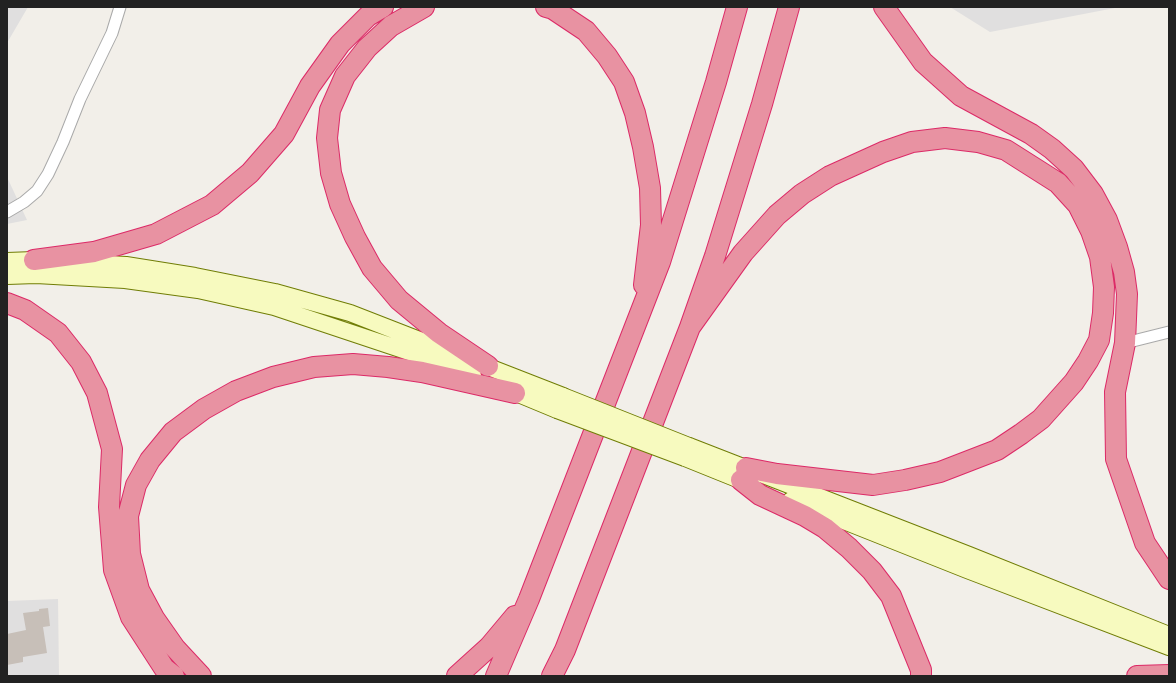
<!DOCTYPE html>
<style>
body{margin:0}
#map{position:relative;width:1176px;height:683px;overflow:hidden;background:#f2efe9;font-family:Lato,sans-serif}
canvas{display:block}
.frame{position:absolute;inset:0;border:8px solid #222;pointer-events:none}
</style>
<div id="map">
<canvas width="1176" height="683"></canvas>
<div class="frame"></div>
</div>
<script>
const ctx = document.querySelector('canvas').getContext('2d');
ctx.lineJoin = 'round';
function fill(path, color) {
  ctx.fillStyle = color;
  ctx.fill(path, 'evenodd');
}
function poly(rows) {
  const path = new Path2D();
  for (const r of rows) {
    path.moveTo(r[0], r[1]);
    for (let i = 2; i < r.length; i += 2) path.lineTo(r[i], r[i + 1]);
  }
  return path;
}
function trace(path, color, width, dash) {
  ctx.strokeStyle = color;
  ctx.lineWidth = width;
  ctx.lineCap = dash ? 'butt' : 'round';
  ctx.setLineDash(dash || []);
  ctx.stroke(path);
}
fill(poly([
 [7,7,28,7,7,43],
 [950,7,1120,7,990,32],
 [7,177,27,220,7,224],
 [58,599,59,676,7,676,7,601]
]), '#e0dfdf');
fill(poly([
 [48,608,50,626,43,627,47,653,23,657,23,662,7,665,7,634,26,630,23,613,39,611,39,609]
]), '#c7bfb8');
const street = poly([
 [7,212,24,202,37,191,48,174,63,142,80,99,112,33,120,7],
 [1125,343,1169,332]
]);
const secondary = poly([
 [7,261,34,260,126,265,195,276,275,292,350,313,563,396],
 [7,276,36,275,125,280,198,290,274,307,424,357,473,376],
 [504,388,557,410],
 [689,446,969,555,1169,635],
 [685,458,752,485],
 [791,500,967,570,1169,647]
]);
const highway = poly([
 [424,7,391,26,367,48,345,76,330,110,327,138,331,173,340,204,355,237,372,268,399,300,439,333,488,366],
 [546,7,553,9,586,31,607,56,624,82,635,113,643,147,650,188,651,225,644,285],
 [884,7,923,62,961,96,1031,134,1052,149,1074,169,1093,194,1107,220,1117,247,1124,272,1127,294,1125,343,1115,392,1116,459,1145,543,1169,579],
 [34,260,94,252,156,234,212,205,250,173,284,134,310,86,340,44,368,16,383,7],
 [7,303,25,310,58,333,81,362,97,393,112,449,109,507,114,570,131,617,164,668,174,676],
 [690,327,743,253,777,215,802,194,830,176,883,152,912,142,945,138,978,142,1006,150,1058,183,1078,205,1091,231,1100,257,1104,287,1103,313,1099,340,1088,361,1074,382,1041,419,1021,434,997,450,940,472,905,480,873,485,777,474,746,468],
 [741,480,760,495,805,516,825,528,849,548,872,571,891,596,921,670,921,676],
 [201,676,175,648,154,618,139,590,130,554,128,516,136,485,150,460,173,432,204,409,236,391,273,377,314,367,353,364,388,367,422,372,515,393],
 [457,676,489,647,515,616],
 [496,676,529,599,660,262,716,82,737,7],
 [552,676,565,650,690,327,715,256,762,104,789,7],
 [1137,676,1169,675]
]);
trace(street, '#a9a9a9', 13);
trace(secondary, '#707d05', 18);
trace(highway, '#dc2a67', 22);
trace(street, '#fff', 11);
trace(secondary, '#f7fabf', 16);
trace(highway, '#e892a2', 20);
const secondaryBridge = poly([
 [563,396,689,446],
 [557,410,685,458]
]);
trace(secondaryBridge, '#707d05', 18, []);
trace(secondaryBridge, '#f7fabf', 16);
</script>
